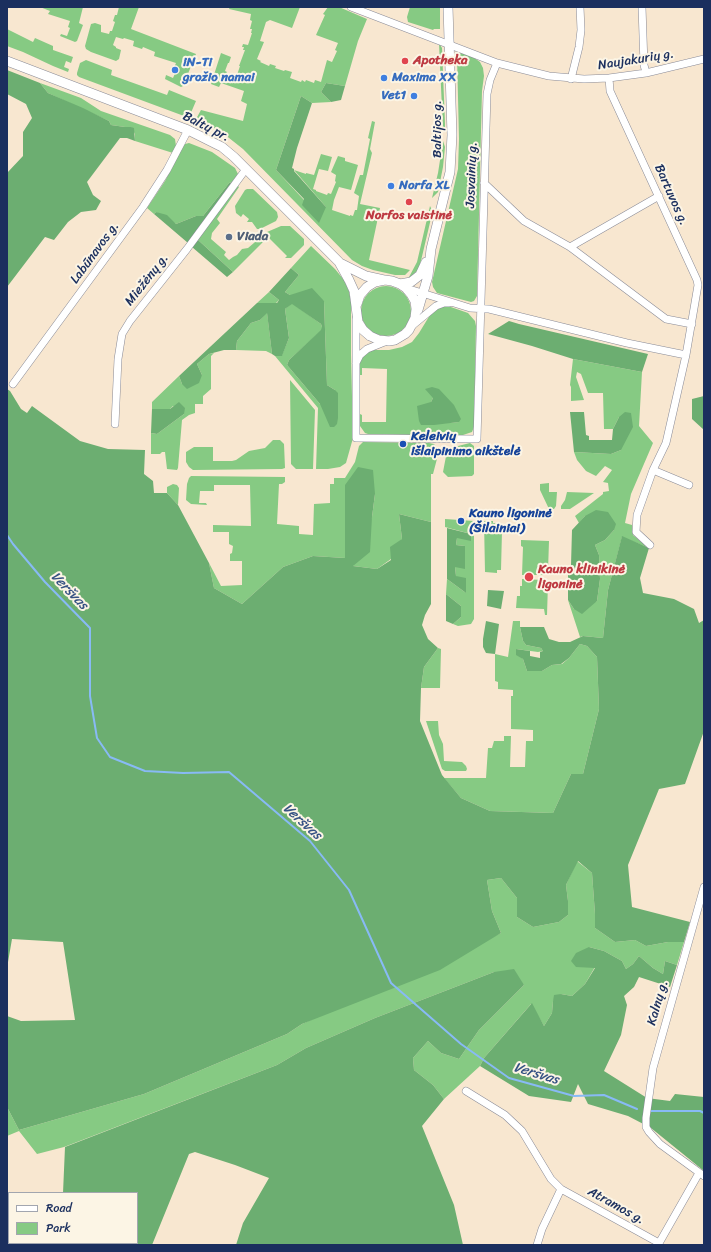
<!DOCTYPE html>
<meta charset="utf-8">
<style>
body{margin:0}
#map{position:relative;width:711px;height:1252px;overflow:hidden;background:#f8e7d0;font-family:Sriracha,sans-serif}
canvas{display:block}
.frame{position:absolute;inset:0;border:8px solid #1b2f5e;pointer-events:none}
.legend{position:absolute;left:8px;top:1192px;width:130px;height:52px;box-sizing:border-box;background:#fcf5e5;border:1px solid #a2a6af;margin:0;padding:5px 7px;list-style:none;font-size:12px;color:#1b2f5e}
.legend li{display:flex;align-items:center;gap:8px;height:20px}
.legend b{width:20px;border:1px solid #a2a6af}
</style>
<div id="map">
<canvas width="711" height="1252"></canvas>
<div class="frame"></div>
<ul class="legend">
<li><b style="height:5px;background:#fff"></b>Road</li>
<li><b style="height:11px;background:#86ca83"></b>Park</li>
</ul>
</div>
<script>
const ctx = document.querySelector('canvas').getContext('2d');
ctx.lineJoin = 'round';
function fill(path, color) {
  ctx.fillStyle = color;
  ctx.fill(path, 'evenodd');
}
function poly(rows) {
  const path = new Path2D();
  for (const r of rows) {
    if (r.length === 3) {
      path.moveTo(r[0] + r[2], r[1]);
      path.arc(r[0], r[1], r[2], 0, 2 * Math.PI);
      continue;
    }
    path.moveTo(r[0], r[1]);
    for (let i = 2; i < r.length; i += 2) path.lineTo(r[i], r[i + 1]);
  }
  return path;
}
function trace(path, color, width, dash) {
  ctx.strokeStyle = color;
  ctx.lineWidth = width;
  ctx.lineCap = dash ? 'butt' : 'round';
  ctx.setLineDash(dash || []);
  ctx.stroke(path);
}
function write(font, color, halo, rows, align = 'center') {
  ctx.font = font + ' Sriracha,sans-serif';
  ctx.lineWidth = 4;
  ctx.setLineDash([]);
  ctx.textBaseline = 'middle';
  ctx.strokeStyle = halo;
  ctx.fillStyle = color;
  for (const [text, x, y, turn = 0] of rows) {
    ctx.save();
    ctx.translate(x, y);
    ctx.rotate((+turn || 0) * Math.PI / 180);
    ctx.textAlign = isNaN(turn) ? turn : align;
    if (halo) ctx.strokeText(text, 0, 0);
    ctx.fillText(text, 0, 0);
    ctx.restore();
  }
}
fill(poly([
 [40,7,83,7,79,23,83,25,77,41,75,42,60,36,61,34,67,36,70,28,68,27,70,21,48,14,50,11],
 [119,7,139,7,131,29,196,54,183,86,181,87,165,79,166,75,173,78,177,69,174,68,176,63,154,56,155,52,143,47,142,49,133,46,134,41,124,38,123,39,116,37,113,45,116,47,116,48,121,50,119,59,116,61,91,52,86,49,85,46,91,24,95,23,101,25,101,32,109,34,110,31,112,31,115,22,113,21,115,15,117,15],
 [230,7,300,7,292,28,270,20,266,22,260,41,264,42,257,59,261,61,260,62,269,66,270,64,276,66,275,68,284,71,285,70,292,72,290,78,301,82,302,80,305,82,306,80,314,83,315,80,321,82,327,60,332,62,337,51,335,50,338,43,316,35,325,15,323,14,328,7,339,7,367,19,358,41,345,86,326,83,321,92,331,102,312,103,301,96,276,170,304,200,326,207,294,170,306,174,306,173,314,175,321,154,332,157,328,171,319,169,313,189,316,190,316,191,327,195,328,193,331,194,336,182,335,181,336,175,331,172,338,156,345,158,345,161,358,165,351,190,339,187,334,200,332,210,350,216,350,215,353,216,355,210,357,210,359,196,354,193,360,175,363,175,370,139,368,138,372,121,375,122,370,149,372,153,360,204,380,208,369,260,410,270,405,275,395,275,373,270,362,266,352,260,243,149,224,134,214,128,196,119,201,110,243,121,247,104,241,101,244,91,221,83,219,87,211,84,221,53,231,57,229,63,228,63,225,71,227,72,226,75,234,78,236,75,237,75,240,66,239,66,245,50,243,50,244,47,242,47,243,44,248,45,252,33,251,33,252,29,250,29,252,21,250,20,251,14,229,9],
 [410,7,440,7,440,29,434,29,433,30,408,22,407,17],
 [7,29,33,42,35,38,53,46,53,50,73,57,71,63,66,61,64,67,69,69,68,72,53,66,23,52,7,46],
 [439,43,442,48,445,124,445,128,443,131],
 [461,53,473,57,480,62,483,68,484,76,482,91,477,296,474,301,471,302,437,293,433,287,432,282,458,169,459,139,457,56,458,54],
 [86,60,112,70,111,75,167,95,169,90,196,101,190,115,188,116,184,116,79,77,77,75,77,73,80,63],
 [40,83,81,98,101,111,170,135,175,139,176,146,173,153,135,141,135,134,131,127,125,127,111,125,109,121,48,93],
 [443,141,445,147,443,167,438,192,432,198,438,173],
 [189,143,212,152,235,168,238,174,232,182,229,183,203,216,196,216,176,224,156,212,154,214,147,208,165,181,182,148,185,144],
 [238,186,239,187,217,219,220,223,212,233,211,239,226,252,224,255,229,260,233,257,237,255,242,249,248,248,267,232,281,226,290,226,304,239,304,245,291,258,285,258,287,256,268,237,233,272,197,239],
 [247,189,253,189,277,212,278,217,276,221,260,229,257,229,252,222,247,222,249,219,243,214,241,217,236,213,235,206,245,190],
 [430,206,432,210,432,214,420,265,417,271,408,279,417,262],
 [311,246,335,269,344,280,349,291,351,302,351,355,353,438,346,463,340,467,328,469,316,469,318,408,275,356,282,355,289,338,285,309,292,303,321,324,322,327,322,330,289,360,287,365,320,404,335,390,327,385,324,301,290,295,285,292,299,275,291,268],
 [386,311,25],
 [269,292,279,300,276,303,257,303],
 [448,306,468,313,475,321,476,326,474,427,472,432,460,436,368,434,365,433,360,426,360,414,362,415,362,422,386,422,387,369,362,368,362,375,360,375,359,374,359,360,366,353,374,350,389,350,402,347,412,342,419,333,430,315,438,307],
 [433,398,459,422,448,423,431,402],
 [267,312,272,354,266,351,236,350,237,341,251,323,260,320],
 [214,353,211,356,211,389,203,396,203,404,195,404,195,413,189,415,182,420,178,468,177,470,167,469,165,452,162,452,160,454,151,454,151,433,157,434,184,414,173,406,170,409,152,409,152,402,179,376,182,384,202,375,197,364,209,354],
 [573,359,642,372,639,426,653,443,631,494,625,523,632,525,633,535,649,548,622,537,608,590,603,638,583,636,580,637,568,600,574,609,597,601,600,579,599,555,595,545,605,540,614,530,585,516,579,523,575,516,603,494,603,492,609,491,608,483,603,482,612,470,605,466,596,476,586,471,577,460,574,452,611,454,621,450,619,417,613,429,604,429,603,393,588,393,581,374,577,372,576,377,584,400,571,401,571,387,570,385],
 [290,380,315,410,313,469,296,469,291,464],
 [273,440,280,440,284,444,285,468,282,469,193,470,189,467,186,462,186,452,194,447,213,447,213,461,232,461,236,460,249,451,265,448],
 [363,442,429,443,434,444,437,448,438,455,433,474,431,474,431,522,399,514,402,539,391,559,377,569,353,566,372,517,375,494,345,485,345,558,313,556,283,567,242,604,214,588,209,563,221,586,242,585,242,561,230,561,230,554,232,553,233,546,229,544,229,532,213,532,213,525,251,526,250,485,214,485,214,491,200,491,199,503,206,503,207,505,191,504,186,500,187,484,189,478,191,476,285,477,285,482,282,484,279,484,277,524,299,526,299,534,313,535,314,504,330,503,330,484,334,484,334,478,345,478,355,462,359,446],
 [470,443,474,446,474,474,472,476,448,477,443,472,447,451,450,448],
 [549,483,549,492,557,492,556,506,554,509,549,509,540,490,540,484],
 [173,484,177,485,179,488,178,505,167,493,167,487],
 [567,492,594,493,570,509,561,509,561,506,565,500],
 [445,519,474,521,474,619,471,624,458,626,453,624,461,617,461,606,446,594,447,579,466,593,456,576,455,567,465,546,456,545,457,538,471,534,445,527],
 [484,521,493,521,493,523,501,524,500,531,502,531,501,570,497,570,497,573,485,572],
 [521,540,549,541,548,571,543,571,543,575,522,575,523,547,521,546],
 [522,579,543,580,543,583,548,583,547,615,545,615,544,609,516,608,517,596,520,596,520,586,522,586],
 [513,621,520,621,520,627,523,641,526,645,541,648,543,651,538,652,516,649,523,659,527,671,542,671,552,665,562,664,569,658,580,644,587,646,597,657,599,709,583,774,571,774,553,813,490,811,461,798,444,778,486,778,488,748,492,748,494,741,504,741,504,736,511,736,510,767,525,767,526,741,533,741,533,730,511,729,511,696,513,696,513,690,498,689,498,682,495,681,495,654,508,657],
 [438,648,441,649,440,688,421,688,424,667],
 [426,721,438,721,439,735,443,744,444,761,462,762,466,766,467,769,466,771,445,771,442,769],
 [577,861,592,873,595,914,595,928,615,942,635,940,646,946,668,942,684,942,677,965,665,961,663,974,653,968,639,956,633,964,626,969,622,961,604,951,589,947,595,967,585,984,572,996,561,994,553,1001,552,1013,544,1026,531,1004,484,1058,480,1066,444,1099,433,1085,414,1070,413,1058,428,1041,441,1053,459,1059,479,1030,524,985,494,972,375,1018,306,1048,277,1065,64,1147,37,1154,19,1131,7,1136,7,1107,19,1130,144,1094,287,1034,302,1024,501,933,492,911,487,880,501,878,517,898,517,917,533,927,559,922,568,915,568,901,566,885]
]), '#86ca83');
fill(poly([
 [7,70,40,83,48,93,83,108,109,121,111,125,125,127,131,127,134,128,135,141,127,138,120,138,87,182,93,195,101,201,96,210,81,212,68,222,54,240,45,237,7,287,7,173,23,156,23,132,32,118,26,104,7,94],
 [326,83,345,86,341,100,331,102,321,92],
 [301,96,312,103,297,148,292,168,294,169,294,171,326,207,319,223,302,205,304,199,276,170],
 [232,182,188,243,154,214,156,212,167,215,176,224,196,216,203,216,229,183],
 [197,239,233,272,227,277,192,247],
 [291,268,299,275,285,292,290,295,312,288,324,301,327,385,335,390,338,393,338,418,337,424,334,427,330,427,320,404,287,365,289,360,321,330,322,327,321,324,292,304,285,309,289,338,282,356,275,356,272,354,267,313,260,320,251,323,237,341,236,350,224,350,209,354,197,364,202,375,199,383,187,389,182,384,179,376,257,303,277,303,279,300,269,292],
 [509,321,519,324,648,354,642,372,573,359,532,346,488,334],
 [432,387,439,389,454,405,461,419,459,422,434,425,421,425,419,421,417,406,431,402,433,398,425,389],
 [7,389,10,391,21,409,27,413,32,406,80,441,108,449,145,450,144,474,153,481,154,493,167,493,178,505,209,563,214,588,242,604,283,567,313,556,345,558,345,485,358,467,373,470,375,494,372,517,370,552,353,566,377,569,391,560,390,547,402,539,399,514,431,522,431,604,425,615,422,625,428,639,438,648,424,667,421,688,420,721,442,775,461,798,490,811,553,813,571,774,583,774,599,709,597,657,587,646,580,644,569,658,561,664,552,665,542,671,527,671,523,659,516,655,516,649,530,651,530,656,540,658,540,652,543,651,541,648,526,645,523,641,520,627,544,627,549,639,559,642,570,642,583,636,603,638,608,590,622,536,649,548,640,578,643,593,674,599,694,609,699,623,704,620,704,731,685,784,659,789,628,865,632,907,690,922,684,942,668,942,646,946,635,940,615,942,595,928,595,914,592,873,578,861,566,885,568,901,568,915,559,922,533,927,517,917,517,898,501,878,487,880,492,911,501,933,440,970,302,1024,287,1034,144,1094,19,1130,7,1107,7,1016,21,1021,75,1020,63,942,12,939,7,968],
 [704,396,704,430,692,419,692,399],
 [179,402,185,408,184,414,157,434,151,433,152,409,170,409],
 [570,412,584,412,586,435,589,436,589,440,612,440,613,429,619,417,625,412,631,413,633,427,621,450,611,454,574,452],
 [596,510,608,512,616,524,614,530,605,540,595,545,599,555,600,579,597,601,582,614,574,609,568,600,568,575,571,565,572,530,585,516],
 [447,528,471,534,471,541,457,538,456,545,465,546,465,569,455,567,456,576,466,578,466,593,447,579],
 [488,590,504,591,501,609,487,606],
 [446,594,461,606,461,617,453,624,446,621],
 [486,621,499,624,495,654,486,653,483,647,483,639],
 [589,947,604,951,622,961,626,969,633,964,639,956,653,968,663,974,665,961,677,965,670,987,639,977,634,987,624,996,627,1005,621,1035,604,1071,647,1098,670,1101,675,1094,704,1097,704,1171,651,1128,628,1116,588,1104,578,1084,571,1102,529,1096,480,1066,484,1058,532,1003,544,1026,552,1013,553,1001,554,995,561,994,572,996,585,984,595,968,576,967,571,961,576,953],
 [514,969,524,985,479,1030,459,1059,441,1053,428,1041,413,1058,414,1070,433,1085,444,1099,422,1126,454,1205,463,1245,236,1245,243,1223,269,1178,235,1165,195,1152,189,1154,152,1245,22,1245,17,1243,137,1243,137,1193,63,1193,65,1147,277,1065,306,1048,375,1018,494,972]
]), '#6cae71');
trace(poly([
 [7,535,13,544,45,582,90,628,90,696,97,738,110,757,145,771,183,773,229,772,310,841,349,890,391,983,461,1044,509,1078,574,1096,604,1095,637,1109],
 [651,1111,700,1111,704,1113]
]), '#88baf5', 2);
const minor = poly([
 [351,7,497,63,549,76,584,79,609,78,646,73,704,59],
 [642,7,644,65,646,73],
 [609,78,610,91,697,280,698,285,686,355,666,443,653,470,637,515,636,532,650,545],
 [571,79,579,47,581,30,580,7],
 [484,183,524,221,570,247,666,319,692,324],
 [570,247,659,196],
 [406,288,470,308,489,309,627,343,686,355],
 [356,319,356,438,477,439,487,94,490,80,497,63],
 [413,325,436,306,444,303,449,303],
 [356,363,360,355,367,349,387,341],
 [13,384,143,207,167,170,188,130],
 [115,424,118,359,122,334,130,321,187,249,246,169],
 [653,470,689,485],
 [704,887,653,1068,646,1118,646,1127,649,1132,660,1144,704,1176],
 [466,1091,505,1115,522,1131,551,1179,561,1189,542,1229,537,1245],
 [561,1189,659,1243],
 [7,1226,9,1227],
 [26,1243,27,1245],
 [658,1245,699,1173]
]);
const tertiary = poly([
 [7,61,188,130,222,147,234,157,339,262,349,280,354,291,358,322,363,330,370,336,379,340,389,341,395,340,405,334,409,330,415,318,416,309,415,301,411,294,406,288,400,284,392,281,385,280,375,282,367,287,360,295,357,304],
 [340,263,366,276,384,280],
 [400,284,411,282,420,275,426,262],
 [418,310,428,276,431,249,450,172,452,135,448,7]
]);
trace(minor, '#8a8b97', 8);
trace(tertiary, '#8a8b97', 10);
trace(minor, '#fff', 7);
trace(tertiary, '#fff', 9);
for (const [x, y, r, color] of [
 [405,61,4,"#e0444e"],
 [175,70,4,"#3f7fe0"],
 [384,78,4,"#3f7fe0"],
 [414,96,4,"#3f7fe0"],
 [391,186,4,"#3f7fe0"],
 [409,202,4,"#e0444e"],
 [229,237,4,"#5c6f8a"],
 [403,444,4,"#1a4fb4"],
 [461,521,4,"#1a4fb4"],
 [529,577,5,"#e0444e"]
]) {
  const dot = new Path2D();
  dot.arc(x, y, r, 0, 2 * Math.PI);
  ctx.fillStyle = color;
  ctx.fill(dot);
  trace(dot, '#fcf5e5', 1.5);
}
write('13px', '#1b2f5e', '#fcf5e5', [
 ["Naujakurių g.",636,60,-9],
 ["Baltų pr.",206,127,27],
 ["Baltijos g.",438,129,-90],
 ["Josvainių g.",472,175,-88],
 ["Bartuvos g.",671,195,66],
 ["Labūnavos g.",95,253,-54],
 ["Miežėnų g.",147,280,-52],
 ["Kalnų g.",658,1003,-74],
 ["Atramos g.",616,1206,29]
]);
write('bold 13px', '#be3a42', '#fcf5e5', [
 ["Apotheka",413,61],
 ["Norfos vaistinė",409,216,"center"],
 ["Kauno klinikinė",538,570],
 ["ligoninė",538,585]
], 'left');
write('bold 13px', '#366cbe', '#fcf5e5', [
 ["iN-Ti",183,63],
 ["grožio namai",183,78],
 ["Maxima XX",392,78],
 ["Vet1",406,96,"right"],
 ["Norfa XL",399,186]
], 'left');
write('bold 13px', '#4e5e75', '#fcf5e5', [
 ["Viada",237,237]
], 'left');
write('bold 13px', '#164399', '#fcf5e5', [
 ["Keleivių",411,437],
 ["išlaipinimo aikštelė",411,452],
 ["Kauno ligoninė",469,514],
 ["(Šilainiai)",469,529]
], 'left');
write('italic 14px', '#365284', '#fcf5e5', [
 ["Veršvas",69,591,46],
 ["Veršvas",302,822,42],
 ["Veršvas",536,1074,17]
]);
</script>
